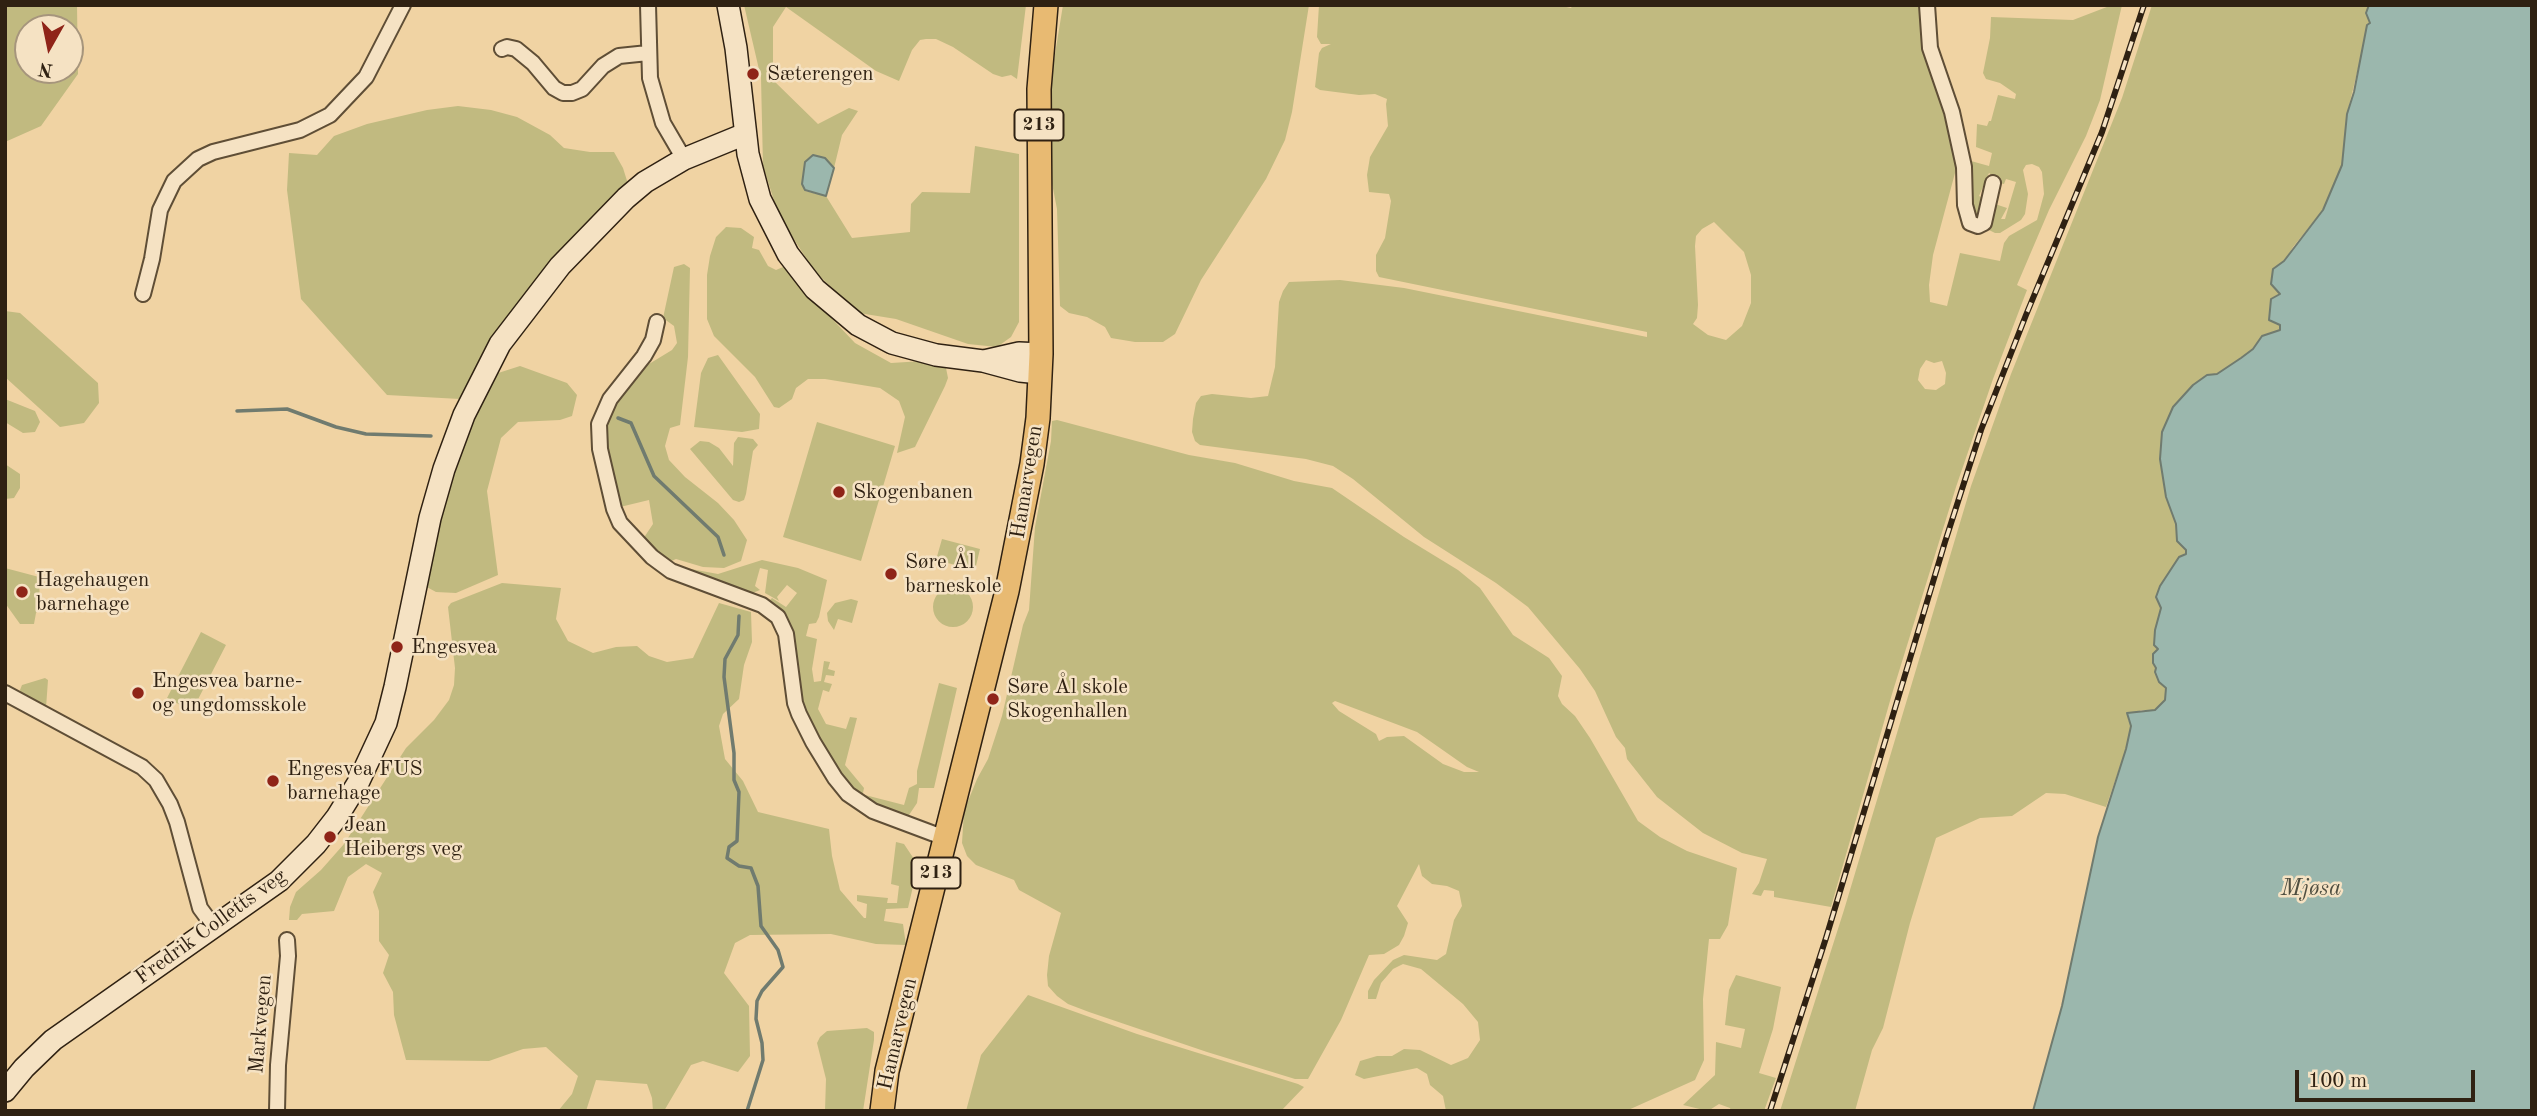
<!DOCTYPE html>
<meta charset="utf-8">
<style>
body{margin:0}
#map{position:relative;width:2537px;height:1116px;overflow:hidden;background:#f0d3a3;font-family:"Old Standard TT",serif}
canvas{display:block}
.frame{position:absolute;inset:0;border:7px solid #2f2112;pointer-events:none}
.north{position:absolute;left:14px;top:14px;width:70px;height:70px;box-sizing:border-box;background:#f5e2c3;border:2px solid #a6957c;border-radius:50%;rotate:189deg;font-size:19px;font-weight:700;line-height:28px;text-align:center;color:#2f2112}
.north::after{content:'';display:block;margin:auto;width:24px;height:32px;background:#8f2418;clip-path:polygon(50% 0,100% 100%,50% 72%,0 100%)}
.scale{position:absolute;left:2295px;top:1070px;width:180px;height:32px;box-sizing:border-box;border:4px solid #2f2112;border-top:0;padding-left:9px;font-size:21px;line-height:24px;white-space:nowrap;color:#2f2112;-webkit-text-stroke:5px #f5e2c3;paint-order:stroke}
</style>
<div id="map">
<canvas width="2537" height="1116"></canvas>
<div class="frame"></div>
<div class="north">N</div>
<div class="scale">100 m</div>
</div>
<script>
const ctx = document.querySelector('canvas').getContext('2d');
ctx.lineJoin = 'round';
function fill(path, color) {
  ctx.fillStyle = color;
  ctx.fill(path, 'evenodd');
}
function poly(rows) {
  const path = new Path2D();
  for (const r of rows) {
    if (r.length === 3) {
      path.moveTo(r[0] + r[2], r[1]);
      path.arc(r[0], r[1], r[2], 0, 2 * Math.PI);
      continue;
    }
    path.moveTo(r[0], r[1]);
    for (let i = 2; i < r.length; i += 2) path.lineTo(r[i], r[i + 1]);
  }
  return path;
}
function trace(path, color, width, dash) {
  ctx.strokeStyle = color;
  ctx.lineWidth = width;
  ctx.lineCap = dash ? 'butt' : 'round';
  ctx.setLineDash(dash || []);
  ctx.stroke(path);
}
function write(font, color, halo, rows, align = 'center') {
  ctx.font = font + ' "Old Standard TT",serif';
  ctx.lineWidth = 5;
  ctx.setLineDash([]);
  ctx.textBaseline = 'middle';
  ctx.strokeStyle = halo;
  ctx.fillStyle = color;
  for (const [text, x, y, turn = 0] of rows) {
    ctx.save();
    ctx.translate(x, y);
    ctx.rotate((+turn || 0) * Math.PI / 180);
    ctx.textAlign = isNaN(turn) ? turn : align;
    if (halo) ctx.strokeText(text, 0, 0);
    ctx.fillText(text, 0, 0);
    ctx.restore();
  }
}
fill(poly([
 [5,5,77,5,78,74,41,126,5,142],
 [28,28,70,28,70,70,28,70],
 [744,5,1026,5,1017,79,1011,75,1002,77,993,74,953,47,936,39,926,39,920,40,912,50,899,81,876,71,786,7,773,27,773,80,818,124,849,108,858,111,842,135,834,168,825,158,805,191,826,196,852,238,910,232,911,204,922,192,970,193,975,146,1019,154,1019,322,1011,337,997,347,968,344,896,319,859,313,815,272,779,216,763,166,761,78],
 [1063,5,1309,5,1292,112,1285,140,1266,179,1201,280,1175,334,1163,342,1135,342,1111,338,1105,327,1087,317,1069,313,1060,306,1057,209,1049,168,1050,85],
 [1319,5,1557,5,1571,8,1573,5,1922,5,1957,154,1955,173,1933,255,1929,285,1930,302,1947,306,1960,253,2000,261,2004,243,2009,236,2037,220,2044,194,2042,172,2039,167,2032,164,2026,165,2023,170,2028,194,2025,214,2021,220,2000,233,1995,233,1987,229,1992,203,2007,208,2001,219,2005,219,2016,182,2006,179,2004,184,1995,182,1990,180,1992,175,1989,173,1979,196,1983,198,1979,221,1969,214,1971,161,1989,166,1992,153,1976,147,1977,124,1987,126,1989,121,1991,121,1998,95,2015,99,2016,94,2000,83,1986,79,1983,73,1990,38,1991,17,2073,20,2112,5,2122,5,2100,100,2086,136,2049,210,2017,285,2027,290,1993,379,1956,487,1892,694,1831,907,1774,897,1774,891,1764,890,1761,896,1752,894,1759,883,1767,859,1742,853,1703,833,1657,797,1627,759,1625,748,1616,737,1595,691,1580,669,1528,607,1496,583,1424,537,1353,479,1333,466,1306,459,1200,445,1195,441,1192,432,1193,419,1196,403,1201,396,1212,394,1251,398,1268,396,1275,367,1279,302,1283,291,1289,282,1340,280,1404,288,1647,337,1647,332,1379,277,1376,271,1376,255,1385,238,1391,201,1389,194,1369,192,1367,175,1370,157,1388,126,1386,104,1387,99,1375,94,1359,95,1320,90,1315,87,1319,53,1322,48,1331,44,1321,44,1317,37],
 [1714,222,1744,252,1751,275,1751,303,1742,326,1726,340,1708,335,1693,324,1697,318,1698,305,1695,246,1696,236,1702,229],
 [1926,360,1934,363,1942,361,1946,373,1945,384,1936,390,1925,389,1918,380,1920,369],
 [2152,5,2369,5,2366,13,2370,19,2347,114,2342,165,2323,210,2293,247,2271,284,2280,294,2280,330,2262,336,2253,349,2241,358,2217,374,2207,375,2160,459,2166,497,2176,524,2177,541,2186,550,2186,555,2160,586,2161,608,2154,645,2158,649,2156,668,2166,688,2165,700,2155,710,2141,710,2128,719,2131,726,2126,749,2106,807,2065,794,2046,793,2012,816,1980,818,1936,838,1910,923,1883,1028,1872,1050,1855,1111,1780,1111,1844,910,1971,486,2011,374,2122,98],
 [458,106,491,110,517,117,550,135,564,148,590,152,614,152,623,168,628,184,483,358,460,399,387,395,301,299,287,190,289,153,317,155,334,136,367,124,427,110],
 [726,227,741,228,754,237,752,248,759,250,768,266,776,270,783,267,855,343,891,363,923,361,946,368,948,378,945,386,915,447,897,453,905,417,899,401,880,388,825,379,808,379,796,388,792,399,779,408,774,407,755,377,714,336,707,319,707,275,710,256,716,237],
 [684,264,690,268,688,357,680,425,670,428,665,446,669,460,685,477,718,503,734,520,747,540,741,561,724,568,703,567,676,559,669,562,656,554,643,539,653,524,649,500,620,507,603,434,609,412,627,388,649,364,672,350,677,343,674,326,663,318,674,267],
 [5,311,20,313,98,383,99,403,84,423,60,427,5,377],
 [718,355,760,414,759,429,742,432,694,427,701,373,708,358],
 [520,366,567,383,577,395,572,416,560,420,518,422,501,438,487,491,498,575,456,593,436,592,425,586,453,466,492,375],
 [5,399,35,411,40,422,35,432,23,433,5,422],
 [1057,420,1189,455,1235,463,1294,481,1332,488,1404,537,1458,570,1480,588,1513,635,1549,658,1562,676,1558,696,1562,704,1575,716,1590,738,1638,821,1660,837,1687,851,1737,868,1728,925,1720,939,1709,939,1703,999,1704,1060,1695,1080,1626,1111,1446,1111,1443,1096,1430,1085,1427,1074,1417,1068,1364,1079,1355,1075,1360,1061,1377,1056,1392,1056,1404,1049,1420,1050,1451,1065,1468,1058,1480,1040,1478,1022,1463,1004,1421,969,1403,964,1393,969,1381,983,1376,999,1368,999,1368,991,1374,980,1393,960,1404,955,1437,960,1446,954,1454,920,1462,906,1459,891,1447,886,1432,884,1422,876,1419,864,1397,906,1408,923,1404,936,1399,945,1384,954,1369,955,1341,1020,1308,1079,1295,1079,1207,1052,1089,1012,1068,1004,1057,996,1048,986,1047,975,1049,956,1061,913,1019,890,1014,880,976,865,967,856,962,843,964,811,977,779,988,759,1002,716,1023,625,1029,610,1035,527,1051,441,1052,421],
 [1335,701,1417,732,1467,767,1479,772,1464,772,1443,764,1404,736,1387,737,1379,741,1376,734,1339,711,1332,703],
 [817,422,895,446,861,561,783,537],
 [738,437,753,439,758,445,753,451,746,494,744,500,739,502,733,500,690,449,700,441,709,442,719,448,733,466,734,443],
 [5,464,20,474,20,488,14,498,5,499],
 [942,539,980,549,975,570,936,560],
 [762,560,798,568,827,580,819,617,816,623,809,624,806,636,817,639,812,669,814,682,821,681,824,661,830,662,828,669,835,671,834,676,826,675,824,682,832,684,829,692,823,690,818,709,826,724,846,729,850,717,857,718,845,765,864,788,862,798,840,774,824,753,802,704,792,633,777,605,770,600,772,598,786,607,797,593,787,585,777,597,779,601,765,593,768,570,760,568,755,586,760,590,750,594,680,567,718,574],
 [5,568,39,577,40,607,36,613,34,624,20,624,5,603],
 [502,583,561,588,556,619,568,641,593,653,616,647,637,646,649,656,667,662,693,658,719,603,751,612,752,642,744,665,739,699,723,714,719,726,725,759,743,781,758,812,829,829,832,856,840,890,864,918,866,918,867,904,857,901,857,895,888,898,887,903,897,903,899,886,891,884,896,842,904,844,918,865,908,908,886,909,884,921,903,924,906,945,876,944,831,934,750,935,735,943,724,973,749,1006,750,1056,738,1072,703,1061,691,1065,664,1111,653,1111,652,1098,647,1084,596,1080,586,1111,558,1111,572,1094,578,1076,546,1047,523,1049,489,1061,406,1060,394,1015,393,992,383,973,389,955,379,941,379,911,373,892,382,873,366,864,348,877,334,911,302,914,297,920,289,920,290,907,296,892,321,870,344,844,406,748,434,720,449,700,454,685,455,668,448,607,451,603],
 [953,607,20],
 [851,599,858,601,852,623,838,619,834,630,828,621,827,613,835,603],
 [201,632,226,645,192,711,167,698],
 [45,678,48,680,46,708,21,695,20,690,22,685],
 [939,683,957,688,934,788,919,788,917,803,909,815,905,816,887,811,864,799,865,795,904,805,909,788,917,784,917,771],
 [1736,975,1781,987,1773,1029,1759,1073,1776,1078,1764,1111,1731,1111,1730,1108,1719,1104,1708,1111,1683,1105,1715,1075,1716,1042,1741,1048,1745,1029,1725,1025,1729,990],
 [1028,995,1137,1034,1298,1084,1304,1087,1281,1111,966,1111,981,1055],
 [867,1028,874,1032,874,1040,863,1111,825,1111,826,1079,817,1043,820,1037,827,1031]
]), '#c1ba80');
const water = poly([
 [2369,5,2532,5,2532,1111,2033,1111,2062,1006,2098,837,2126,749,2131,726,2127,713,2155,710,2165,700,2166,688,2159,682,2155,672,2156,668,2153,663,2153,654,2158,649,2154,645,2155,630,2161,608,2156,597,2160,586,2179,557,2186,554,2186,550,2177,541,2176,524,2166,497,2160,459,2162,432,2173,407,2193,385,2207,375,2217,374,2241,358,2253,349,2262,336,2280,330,2280,325,2269,320,2271,299,2280,294,2271,284,2273,269,2284,261,2323,210,2342,165,2347,114,2354,92,2367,25,2370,23,2366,13,2369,5],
 [813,155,825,158,834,168,826,196,805,190,802,184,805,162,813,155]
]);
fill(water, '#9bb7ad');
trace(water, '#707b6f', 2);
trace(poly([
 [237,411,287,409,336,427,366,434,431,436],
 [618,418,631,423,654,476,718,537,724,555],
 [739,616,738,635,725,659,724,677,734,753,734,780,739,792,737,841,729,847,727,858,739,866,751,868,758,886,761,926,778,950,783,967,762,991,757,1001,756,1019,762,1043,763,1060,747,1111]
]), '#707b6f', 3.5);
const street = poly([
 [648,5,650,78,663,123,684,159],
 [1927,5,1930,48,1952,112,1964,167,1965,205,1970,223,1978,226,1984,223,1993,183],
 [502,49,507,47,516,49,533,63,554,88,563,93,572,93,582,89,603,66,619,56,648,53],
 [143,294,152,259,160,210,174,181,198,159,213,152,300,130,330,115,366,77,403,5],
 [657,322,653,340,644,356,610,399,599,424,600,449,614,509,620,523,652,557,671,571,762,605,778,617,786,634,795,703,799,714,813,742,835,778,848,794,873,811,945,838],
 [5,693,142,767,156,780,170,804,177,822,200,908,214,927],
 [277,1111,278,1065,288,956,287,940]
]);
const secondary = poly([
 [728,5,736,48,748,154,760,199,788,254,815,289,858,325,892,343,936,355,983,361,1020,371,1040,373],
 [984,361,1019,353,1041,354],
 [5,1091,24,1068,53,1040,279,881,316,844,337,817,358,783,386,723,395,687,430,518,444,469,464,415,500,344,560,266,626,198,645,182,684,159,745,134]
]);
const primary = poly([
 [882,1111,887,1071,1007,591,1032,464,1038,418,1041,354,1039,89,1046,5]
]);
trace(street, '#5f4e36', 18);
trace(secondary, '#2f2112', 24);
trace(primary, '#2f2112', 26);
trace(street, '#f5e2c3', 14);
trace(secondary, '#f5e2c3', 21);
trace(primary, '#e8ba72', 23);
const rail = poly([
 [1770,1111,1826,938,1945,542,1981,430,2026,315,2102,132,2144,5]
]);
trace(rail, '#2f2112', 6);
trace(rail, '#f5e2c3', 3.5, [10]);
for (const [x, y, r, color] of [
 [753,74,7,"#8f2418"],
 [839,492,7,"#8f2418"],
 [891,574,7,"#8f2418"],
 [22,592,7,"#8f2418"],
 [397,647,7,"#8f2418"],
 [138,693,7,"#8f2418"],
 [993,699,7,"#8f2418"],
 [273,781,7,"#8f2418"],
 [330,837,7,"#8f2418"]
]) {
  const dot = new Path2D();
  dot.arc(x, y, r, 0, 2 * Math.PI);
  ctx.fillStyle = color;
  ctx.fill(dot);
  trace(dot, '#f5e2c3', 2.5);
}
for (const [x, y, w] of [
 [1039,125,49],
 [936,873,49]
]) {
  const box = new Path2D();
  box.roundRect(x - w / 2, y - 15.5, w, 31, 5);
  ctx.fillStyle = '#f5e2c3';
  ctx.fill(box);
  trace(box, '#2f2112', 2);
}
write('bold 19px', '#2f2112', null, [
 ["213",1039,125],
 ["213",936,873]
]);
write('21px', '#2f2112', '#f5e2c3', [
 ["Sæterengen",767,74],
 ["Skogenbanen",853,492],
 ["Søre Ål",905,562],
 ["barneskole",905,586],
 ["Hagehaugen",36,580],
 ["barnehage",36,604],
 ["Engesvea",411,647],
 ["Engesvea barne-",152,681],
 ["og ungdomsskole",152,705],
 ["Søre Ål skole",1007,687],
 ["Skogenhallen",1007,711],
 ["Engesvea FUS",287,769],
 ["barnehage",287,793],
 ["Jean",344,825],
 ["Heibergs veg",344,849]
], 'left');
write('21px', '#2f2112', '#f5e2c3', [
 ["Hamarvegen",1027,482,-81],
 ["Fredrik Colletts veg",211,927,-36],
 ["Markvegen",261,1024,-85],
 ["Hamarvegen",898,1034,-77]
]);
write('italic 23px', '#4f4e40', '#f5e2c3', [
 ["Mjøsa",2311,889]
]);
</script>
